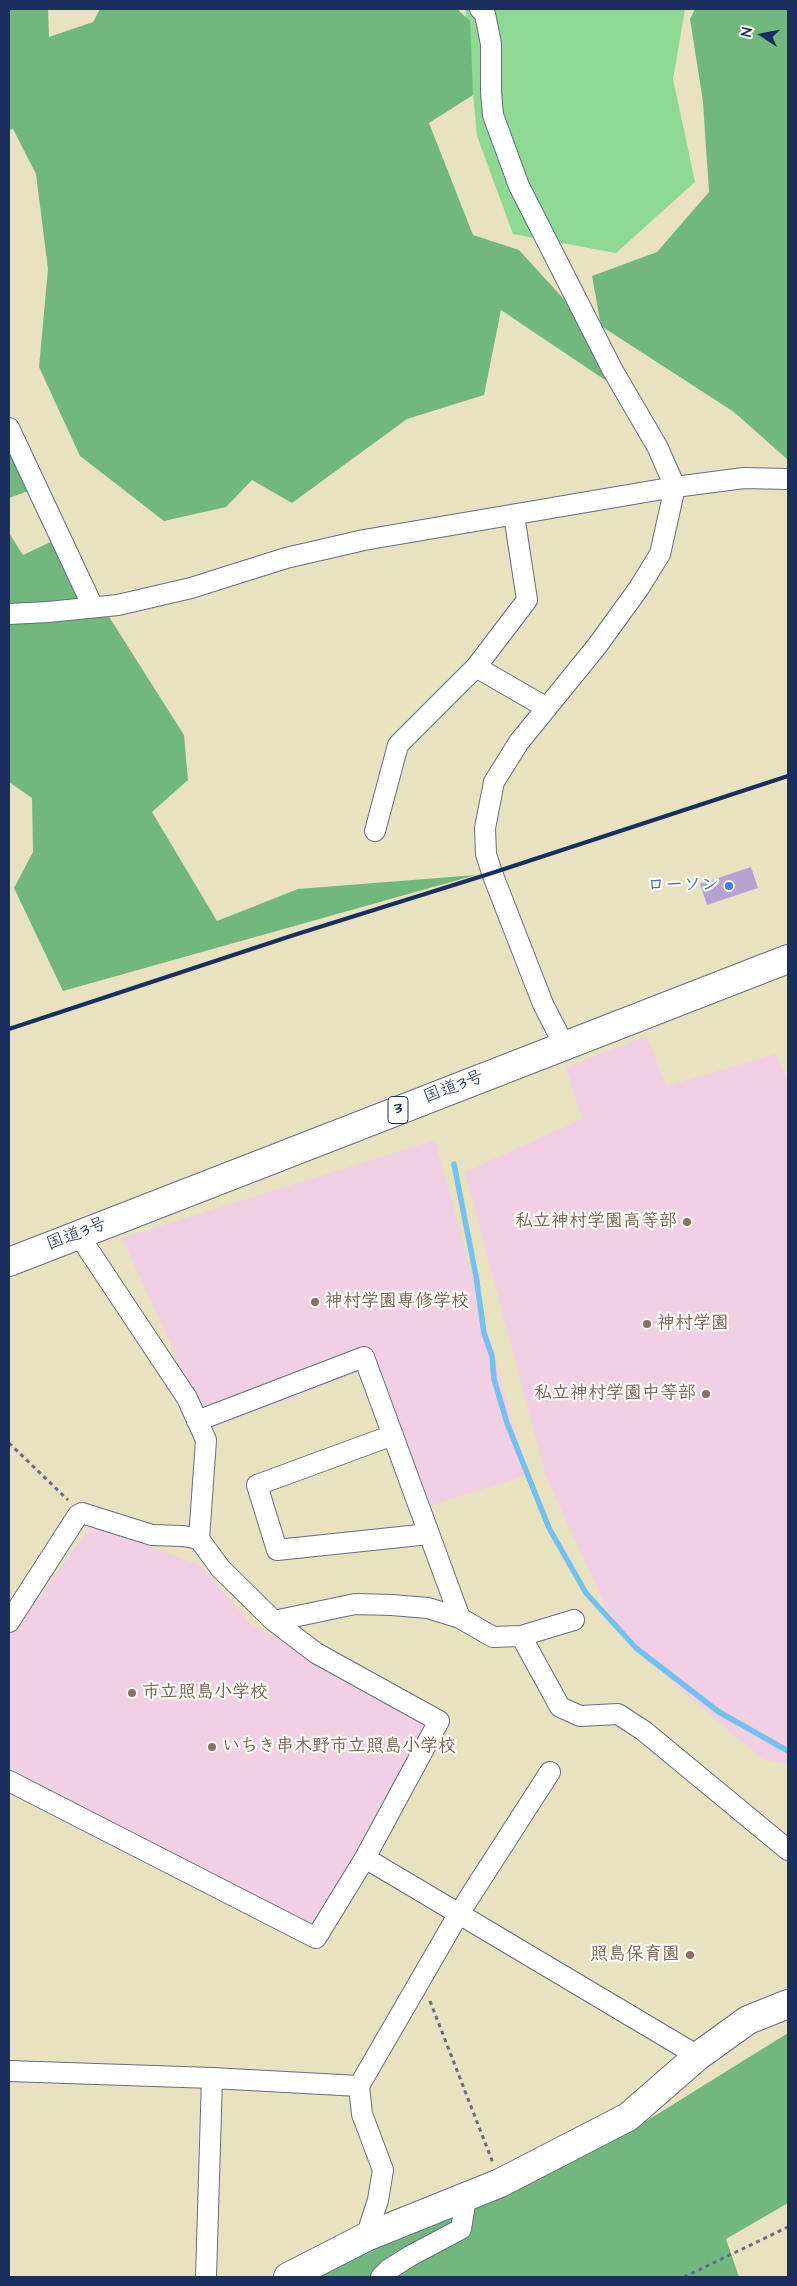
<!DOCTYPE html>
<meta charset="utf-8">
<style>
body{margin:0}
#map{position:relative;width:797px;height:2286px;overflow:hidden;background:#e8e2c1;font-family:"Architects Daughter",sans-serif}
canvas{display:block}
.frame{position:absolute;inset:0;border:10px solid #1b2f5e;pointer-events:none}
.north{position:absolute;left:737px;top:10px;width:50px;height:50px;-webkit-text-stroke:4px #fdfcf7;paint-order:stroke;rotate:281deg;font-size:14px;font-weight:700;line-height:20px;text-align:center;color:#1b2f5e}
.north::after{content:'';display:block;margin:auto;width:18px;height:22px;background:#1b2f5e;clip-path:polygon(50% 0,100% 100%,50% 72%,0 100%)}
</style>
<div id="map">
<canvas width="797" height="2286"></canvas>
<div class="frame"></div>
<div class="north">N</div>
</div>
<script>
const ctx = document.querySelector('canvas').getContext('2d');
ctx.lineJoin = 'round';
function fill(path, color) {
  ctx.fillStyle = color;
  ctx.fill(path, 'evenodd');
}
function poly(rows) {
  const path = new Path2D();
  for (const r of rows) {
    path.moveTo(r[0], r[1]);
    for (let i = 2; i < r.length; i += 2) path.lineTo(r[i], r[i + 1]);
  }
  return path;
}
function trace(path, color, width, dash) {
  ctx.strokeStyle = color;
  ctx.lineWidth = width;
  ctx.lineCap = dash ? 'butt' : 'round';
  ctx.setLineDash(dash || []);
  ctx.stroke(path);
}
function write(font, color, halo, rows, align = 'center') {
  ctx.font = font + ' "Architects Daughter","Klee One",sans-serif';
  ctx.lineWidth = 4.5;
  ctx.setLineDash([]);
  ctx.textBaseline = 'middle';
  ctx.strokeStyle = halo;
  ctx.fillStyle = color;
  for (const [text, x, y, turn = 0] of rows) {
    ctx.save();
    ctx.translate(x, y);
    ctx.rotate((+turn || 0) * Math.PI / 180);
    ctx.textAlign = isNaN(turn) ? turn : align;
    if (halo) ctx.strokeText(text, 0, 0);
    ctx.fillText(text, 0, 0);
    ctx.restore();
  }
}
fill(poly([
 [647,1036,666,1086,776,1054,788,1080,788,1764,762,1759,677,1686,611,1618,546,1477,465,1172,582,1119,566,1067],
 [435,1140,527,1475,426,1507,376,1366,209,1429,122,1238],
 [92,1525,202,1566,250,1623,427,1725,310,1933,9,1769,9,1638]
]), '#f1d0e4');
fill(poly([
 [465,9,685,9,673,79,695,182,616,253,513,234,477,136]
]), '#8ed894');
fill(poly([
 [9,9,48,9,49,37,93,22,100,9,457,9,470,21,473,95,429,123,473,235,519,250,571,307,611,384,501,310,484,395,407,419,292,503,252,480,226,507,164,521,80,456,39,367,48,269,36,174,13,129,9,130],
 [695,9,788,9,788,460,734,412,601,326,592,276,657,252,709,192,703,102,690,19],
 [9,440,34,489,9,498],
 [9,533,23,555,59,538,184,735,188,780,152,812,217,921,298,889,476,875,63,991,14,888,33,852,32,798,9,782],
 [788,2033,788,2203,726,2239,739,2277,304,2277,318,2268,648,2120]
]), '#72b87e');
trace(poly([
 [454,1164,476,1276,484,1333,492,1356,494,1379,507,1423,549,1528,586,1593,636,1648,719,1712,788,1751]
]), '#76c0ef', 5.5);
fill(poly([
 [751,867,758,888,707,905,700,884]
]), '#b6a1d1');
const street = poly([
 [480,9,485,14,491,44,491,92,493,115,519,186,612,369,658,448,675,487,660,554,639,588,597,646,519,742,494,782,485,828,486,854,492,873,543,1004,564,1045],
 [9,428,93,607],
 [9,614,48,612,118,605,191,588,286,558,364,540,675,487,744,478,788,479],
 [476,667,547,708],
 [375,831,398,745,476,667,527,600,514,515],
 [197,1421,364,1357,460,1618],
 [393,1435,257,1485,277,1550,429,1534],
 [274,1621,355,1604,392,1605,428,1608,460,1618,493,1637,521,1636,574,1620],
 [9,1622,78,1515,82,1513,152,1535,183,1536,199,1539],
 [521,1636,560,1707,580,1716,618,1714,644,1731,788,1850],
 [9,1781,316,1938,365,1858,439,1721,316,1653,274,1621,221,1569,199,1539,206,1440,187,1398,78,1234],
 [365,1858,698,2056],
 [9,2071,212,2078,359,2086,458,1915,550,1772],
 [359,2086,362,2114,383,2170,378,2200,366,2237],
 [206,2277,212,2078],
 [381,2277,388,2270,410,2256,461,2229,466,2198]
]);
const secondary = poly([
 [288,2277,366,2237,500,2183,628,2117,698,2056,748,2020,788,2004]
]);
const highway = poly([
 [9,1262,788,959]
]);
trace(street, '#636e81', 22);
trace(secondary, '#636e81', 30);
trace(highway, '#636e81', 30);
trace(poly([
 [9,1443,68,1500],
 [430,2001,493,2163],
 [684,2277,788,2227]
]), '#636e81', 3, [4, 4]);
trace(street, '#fff', 20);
trace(secondary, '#fff', 28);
trace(highway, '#fff', 28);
trace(poly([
 [9,1029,294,935,492,873,788,776]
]), '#1b2f5e', 4);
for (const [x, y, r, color] of [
 [729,886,5,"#3f7fe0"],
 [687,1222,5,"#8d6e63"],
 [315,1302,5,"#8d6e63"],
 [647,1324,5,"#8d6e63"],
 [706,1394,5,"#8d6e63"],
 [132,1693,5,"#8d6e63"],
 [212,1747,5,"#8d6e63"],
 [690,1955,5,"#8d6e63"]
]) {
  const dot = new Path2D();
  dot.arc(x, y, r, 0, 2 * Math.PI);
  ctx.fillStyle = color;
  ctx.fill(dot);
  trace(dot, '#fdfcf7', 2);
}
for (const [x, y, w] of [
 [398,1110,20]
]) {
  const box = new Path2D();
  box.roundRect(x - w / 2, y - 13.5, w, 27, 4);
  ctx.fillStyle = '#fdfcf7';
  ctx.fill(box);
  trace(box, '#1b2f5e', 1);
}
write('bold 16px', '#1b2f5e', null, [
 ["3",398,1110]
]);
write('bold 18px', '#366cbe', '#fdfcf7', [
 ["ローソン",719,886]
], 'right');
write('18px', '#1b2f5e', '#fdfcf7', [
 ["国道3号",454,1088,-21],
 ["国道3号",77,1235,-21]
]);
write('bold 18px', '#785e54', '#fdfcf7', [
 ["私立神村学園高等部",677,1222,"right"],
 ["神村学園専修学校",325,1302],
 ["神村学園",657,1324],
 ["私立神村学園中等部",696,1394,"right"],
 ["市立照島小学校",142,1693],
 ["いちき串木野市立照島小学校",222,1747],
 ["照島保育園",680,1955,"right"]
], 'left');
</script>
